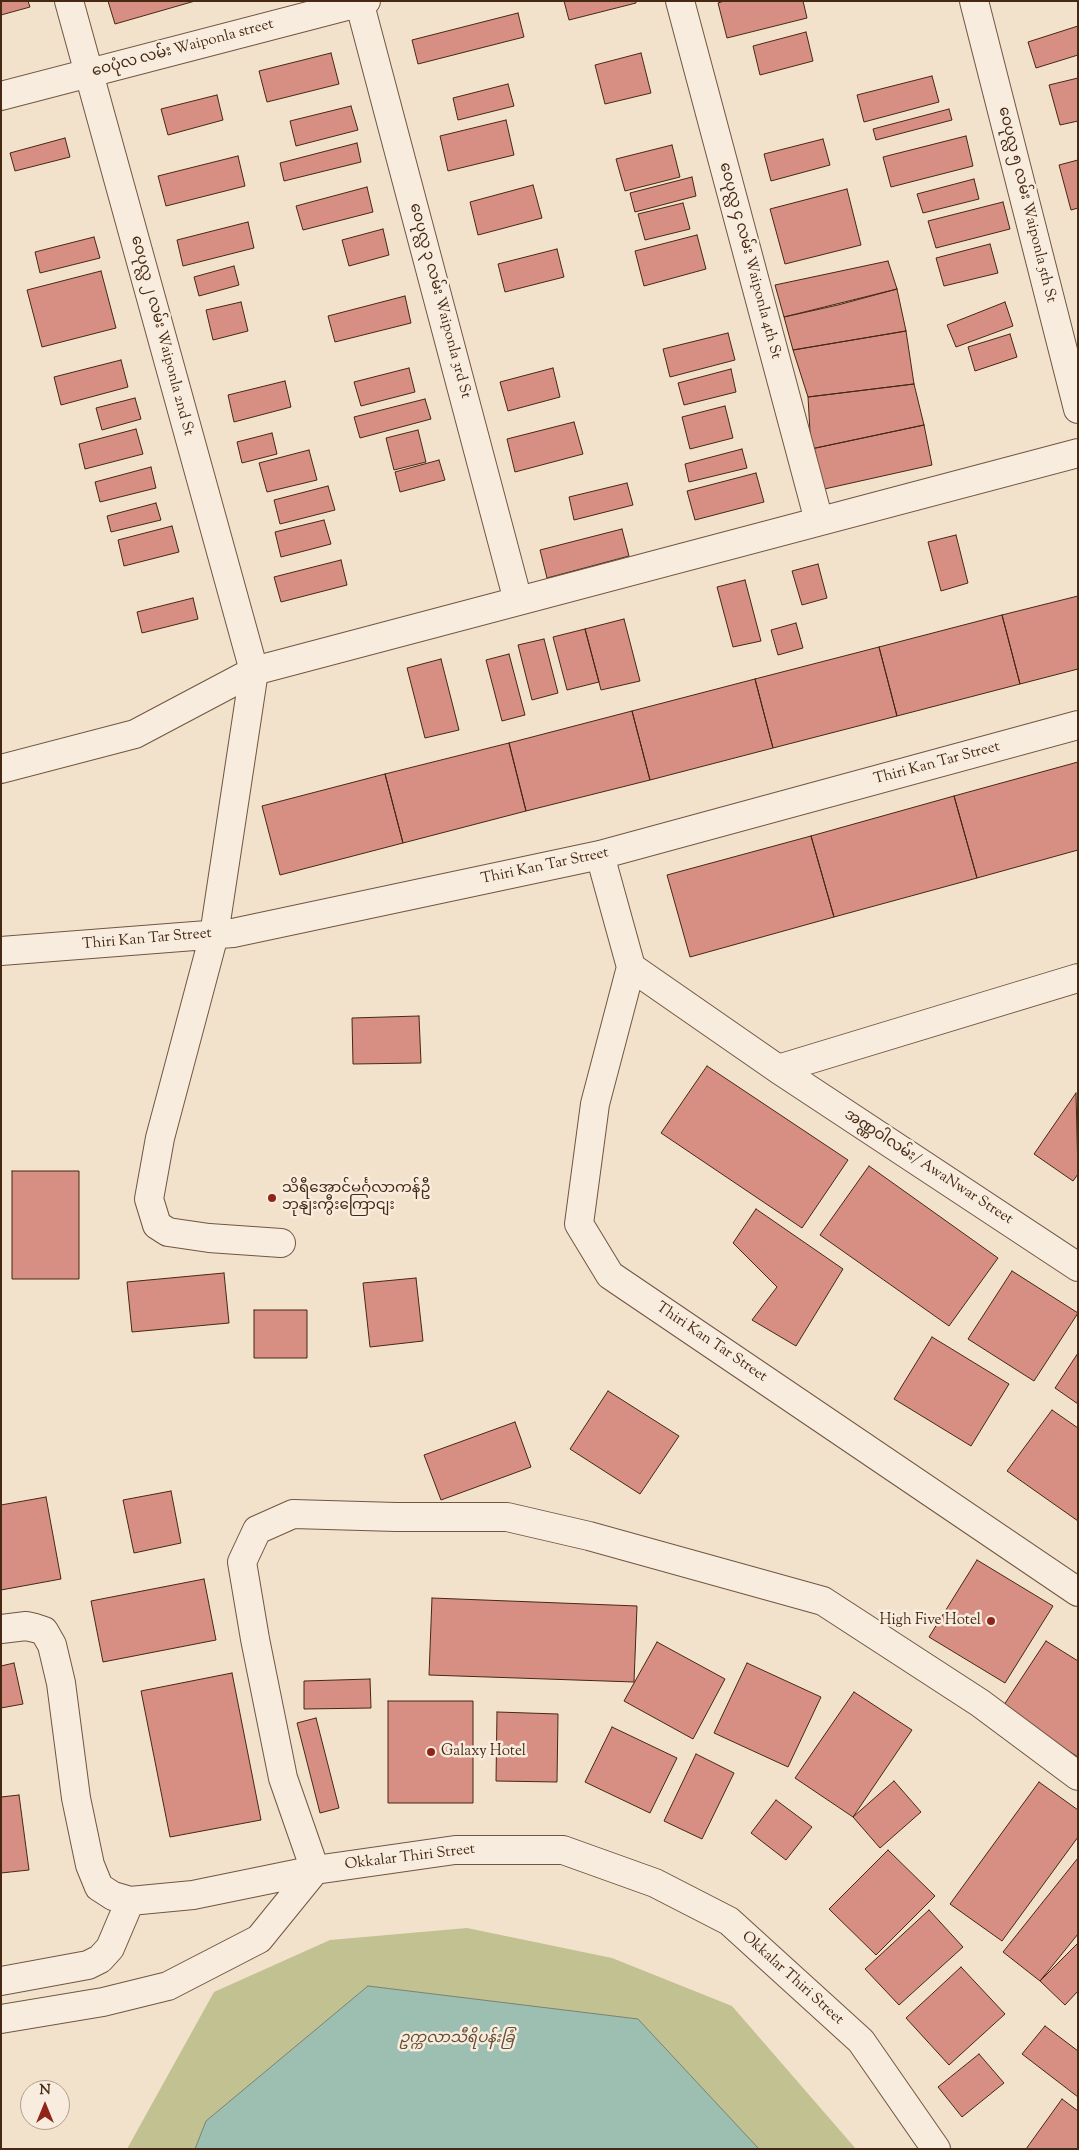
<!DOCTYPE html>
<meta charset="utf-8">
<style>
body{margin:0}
#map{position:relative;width:1079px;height:2150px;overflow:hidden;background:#f2e2cb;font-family:"Sorts Mill Goudy",serif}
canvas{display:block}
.frame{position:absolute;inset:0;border:2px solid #462813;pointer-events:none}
.north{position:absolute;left:20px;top:2080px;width:50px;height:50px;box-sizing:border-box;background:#f7ecdd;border:1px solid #b09e8c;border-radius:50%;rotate:0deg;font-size:14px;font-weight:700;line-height:20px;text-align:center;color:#462813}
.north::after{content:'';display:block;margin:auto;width:18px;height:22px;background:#8f2418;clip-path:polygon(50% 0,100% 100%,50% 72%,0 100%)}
</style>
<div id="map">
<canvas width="1079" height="2150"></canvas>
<div class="frame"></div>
<div class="north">N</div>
</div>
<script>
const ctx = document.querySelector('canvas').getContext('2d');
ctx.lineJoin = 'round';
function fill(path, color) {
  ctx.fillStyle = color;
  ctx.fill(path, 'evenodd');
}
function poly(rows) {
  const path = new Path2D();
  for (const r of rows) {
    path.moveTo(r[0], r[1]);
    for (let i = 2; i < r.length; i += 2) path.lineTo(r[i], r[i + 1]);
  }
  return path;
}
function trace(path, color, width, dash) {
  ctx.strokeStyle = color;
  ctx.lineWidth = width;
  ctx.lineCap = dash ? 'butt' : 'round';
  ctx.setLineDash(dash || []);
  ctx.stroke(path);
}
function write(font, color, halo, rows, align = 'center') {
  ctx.font = font + ' "Sorts Mill Goudy","Noto Sans Myanmar",serif';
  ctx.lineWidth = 5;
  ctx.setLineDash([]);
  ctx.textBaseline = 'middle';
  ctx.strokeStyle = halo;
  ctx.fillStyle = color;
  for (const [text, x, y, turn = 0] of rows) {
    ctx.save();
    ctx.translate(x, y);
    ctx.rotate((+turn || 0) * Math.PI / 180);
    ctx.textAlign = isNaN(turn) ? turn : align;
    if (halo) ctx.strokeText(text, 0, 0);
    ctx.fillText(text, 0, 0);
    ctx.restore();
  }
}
fill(poly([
 [467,1928,612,1958,732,2006,856,2149,127,2149,214,1992,330,1940]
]), '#c2c192');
const water = poly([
 [368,1986,638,2019,759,2149,195,2149,206,2121,368,1986]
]);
fill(water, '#9cbfb1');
trace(water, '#7a8372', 1);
const building = poly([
 [1,1,28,1,30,7,1,15,1,1],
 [108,1,195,1,115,24,108,1],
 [564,1,636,1,636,3,569,20,564,1],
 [724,1,803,1,807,18,727,38,718,3,724,1],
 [518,13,524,37,418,64,412,40,518,13],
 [1078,26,1078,55,1036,68,1028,42,1078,26],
 [806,32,813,61,760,75,753,46,806,32],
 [331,53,339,84,267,102,259,71,331,53],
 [641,53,651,93,605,104,595,65,641,53],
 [932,76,939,102,864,122,857,95,932,76],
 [1078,78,1078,121,1060,125,1049,85,1078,78],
 [508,84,514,106,458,120,453,98,508,84],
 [217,95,223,120,168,135,161,109,217,95],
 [351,106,358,130,296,146,290,121,351,106],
 [949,109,952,120,876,140,873,129,949,109],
 [506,120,514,155,448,171,440,136,506,120],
 [966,136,973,166,891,187,883,157,966,136],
 [65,138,70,157,15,171,10,153,65,138],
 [823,139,830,165,771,181,764,154,823,139],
 [357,143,361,162,284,181,280,163,357,143],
 [672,145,680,177,625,191,616,159,672,145],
 [238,156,245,186,166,206,158,176,238,156],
 [1078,160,1078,208,1071,210,1059,165,1078,160],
 [692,177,696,196,635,212,630,193,692,177],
 [974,179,979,199,923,213,917,194,974,179],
 [533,185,542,218,478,235,470,202,533,185],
 [367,187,373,212,303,230,296,206,367,187],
 [847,189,861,245,785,264,770,209,847,189],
 [1003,202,1010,229,936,248,928,221,1003,202],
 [683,203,690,229,645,240,638,214,683,203],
 [248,222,254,248,183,266,177,240,248,222],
 [383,229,389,255,349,266,342,240,383,229],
 [697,235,706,269,644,286,635,251,697,235],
 [94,237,100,258,40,273,35,252,94,237],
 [990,244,998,273,944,286,936,258,990,244],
 [557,249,564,277,505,292,498,264,557,249],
 [888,261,897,289,838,305,784,317,775,285,888,261],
 [234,266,239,285,199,296,194,277,234,266],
 [101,271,116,328,42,347,27,290,101,271],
 [897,289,906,331,793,350,784,317,897,289],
 [405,296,411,323,335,342,328,316,405,296],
 [241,302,248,331,213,340,206,310,241,302],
 [1005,302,1013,326,956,347,947,325,1005,302],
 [906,331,914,384,808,397,793,350,906,331],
 [728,333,735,360,670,377,663,349,728,333],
 [1010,334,1017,357,975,371,968,347,1010,334],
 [121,360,128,387,61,405,54,377,121,360],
 [409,368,415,392,361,406,354,382,409,368],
 [553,368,560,397,508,411,500,382,553,368],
 [731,369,736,392,684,405,678,383,731,369],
 [285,381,291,407,234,422,228,395,285,381],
 [914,384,924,425,811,449,808,397,914,384],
 [135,398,141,419,102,430,96,408,135,398],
 [425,399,431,419,360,438,354,417,425,399],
 [725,406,733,438,690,449,682,417,725,406],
 [574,422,583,454,515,472,507,439,574,422],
 [924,425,932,465,820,490,811,449,924,425],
 [136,429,143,454,85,469,79,444,136,429],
 [418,430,426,462,394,470,386,438,418,430],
 [272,433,277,454,242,463,237,442,272,433],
 [742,449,747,468,689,482,685,464,742,449],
 [309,450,317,480,267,492,259,463,309,450],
 [439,460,445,480,400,492,395,472,439,460],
 [151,467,156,488,100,502,95,482,151,467],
 [756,473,764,502,695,520,687,491,756,473],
 [627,483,633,505,574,520,569,497,627,483],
 [328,486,335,510,280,524,274,500,328,486],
 [156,503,161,520,111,532,107,516,156,503],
 [324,520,331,544,281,557,275,532,324,520],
 [172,526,179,552,124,566,118,540,172,526],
 [622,529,629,556,547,578,540,550,622,529],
 [956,535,968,583,941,591,928,542,956,535],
 [341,560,347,585,281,602,274,577,341,560],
 [818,564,827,598,802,605,792,571,818,564],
 [745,580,761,641,733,647,717,587,745,580],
 [1078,596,1078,669,1020,684,1002,615,1078,596],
 [193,598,198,619,142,633,137,612,193,598],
 [1002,615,1020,684,897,716,879,647,1002,615],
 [624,619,640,681,601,690,585,629,624,619],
 [796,623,803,648,778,655,771,630,796,623],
 [585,629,599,682,567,690,553,637,585,629],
 [544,639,558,693,532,700,518,645,544,639],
 [879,647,897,716,773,748,755,679,879,647],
 [509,654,525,715,502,721,486,660,509,654],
 [441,659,459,730,425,738,407,668,441,659],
 [755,679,773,748,650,780,632,711,755,679],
 [632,711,650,780,526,811,509,743,632,711],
 [509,743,526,811,403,843,385,774,509,743],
 [1078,762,1078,850,977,878,954,796,1078,762],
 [385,774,403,843,280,875,262,806,385,774],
 [954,796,977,878,834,917,811,836,954,796],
 [811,836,834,917,690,957,667,875,811,836],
 [419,1016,421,1063,353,1064,352,1018,419,1016],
 [707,1066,848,1160,802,1228,661,1133,707,1066],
 [1076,1093,1078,1174,1073,1181,1034,1154,1076,1093],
 [869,1166,998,1258,949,1326,820,1235,869,1166],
 [12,1171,79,1171,79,1279,12,1279,12,1171],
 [756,1209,843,1269,796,1346,752,1320,777,1287,733,1243,756,1209],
 [1012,1271,1078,1313,1034,1381,968,1339,1012,1271],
 [224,1273,229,1323,132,1332,127,1282,224,1273],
 [416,1278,423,1341,370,1347,363,1283,416,1278],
 [254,1310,307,1310,307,1358,254,1358,254,1310],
 [932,1337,1009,1384,971,1446,894,1399,932,1337],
 [1078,1353,1078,1404,1055,1388,1078,1353],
 [608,1391,679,1436,640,1494,570,1449,608,1391],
 [1052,1410,1078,1428,1078,1521,1007,1471,1052,1410],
 [515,1422,531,1467,441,1500,424,1455,515,1422],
 [171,1491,181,1543,134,1553,123,1500,171,1491],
 [46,1497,61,1579,1,1590,1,1505,46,1497],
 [977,1560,1053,1606,1005,1683,929,1637,977,1560],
 [204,1579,216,1640,103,1662,91,1601,204,1579],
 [432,1598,637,1606,634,1682,429,1675,432,1598],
 [1046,1641,1078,1661,1078,1757,1002,1708,1046,1641],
 [657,1642,725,1679,693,1739,624,1701,657,1642],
 [14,1663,23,1704,1,1708,1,1666,14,1663],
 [747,1663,821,1697,788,1767,714,1733,747,1663],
 [232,1673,261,1820,170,1837,141,1691,232,1673],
 [370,1679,371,1708,304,1709,304,1681,370,1679],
 [854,1692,912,1730,853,1817,795,1778,854,1692],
 [388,1701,473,1701,473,1803,388,1803,388,1701],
 [497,1712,558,1714,557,1782,496,1781,497,1712],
 [316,1718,339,1808,320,1813,297,1723,316,1718],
 [612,1727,677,1758,650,1813,585,1782,612,1727],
 [696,1754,734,1773,702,1839,664,1821,696,1754],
 [894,1781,921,1812,880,1848,853,1817,894,1781],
 [1039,1782,1078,1810,1078,1837,1002,1941,950,1904,1039,1782],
 [19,1795,29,1870,1,1873,1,1797,19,1795],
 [776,1800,812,1827,786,1860,751,1833,776,1800],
 [888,1850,935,1896,876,1955,829,1909,888,1850],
 [1078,1858,1078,1934,1040,1981,1003,1952,1078,1858],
 [929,1910,963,1947,899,2005,865,1969,929,1910],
 [1078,1943,1078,1991,1065,2005,1040,1981,1078,1943],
 [961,1967,1005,2014,949,2065,906,2018,961,1967],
 [1045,2026,1078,2051,1078,2097,1022,2054,1045,2026],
 [979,2054,1004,2083,962,2117,938,2087,979,2054],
 [1062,2099,1078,2111,1078,2149,1026,2149,1062,2099]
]);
fill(building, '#d78e83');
trace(building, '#462813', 1);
const minor = poly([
 [69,1,254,671,214,935,160,1138,149,1199,157,1225,168,1232,209,1238,281,1243],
 [359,1,518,601],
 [680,1,819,521],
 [974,1,1078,409],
 [1,96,366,1],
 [1,769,135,734,254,671,1078,453],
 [600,855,631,967,778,1069,1078,1267],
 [1,951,233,933,600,855,1078,725],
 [631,967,595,1104,579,1224,610,1275,1078,1592],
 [778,1069,1078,978],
 [1,1629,26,1626,35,1628,44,1631,52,1645,61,1683,76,1798,90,1865,99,1887,113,1896,130,1901,193,1895,315,1870,455,1850,563,1850,655,1883,729,1921,861,2041,936,2149],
 [1,1981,88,1965,100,1959,110,1948,130,1901],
 [1,2019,103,2002,168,1986,259,1939,315,1870,283,1778,255,1639,242,1562,257,1530,293,1514,396,1517,507,1517,589,1536,823,1601,980,1703,1078,1776]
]);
trace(minor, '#715641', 30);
trace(minor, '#f7ecdd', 28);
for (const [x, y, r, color] of [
 [272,1198,5,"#8f2418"],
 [991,1621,5,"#8f2418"],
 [431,1752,5,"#8f2418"]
]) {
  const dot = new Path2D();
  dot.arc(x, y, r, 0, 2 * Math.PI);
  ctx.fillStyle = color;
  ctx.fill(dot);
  trace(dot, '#f7ecdd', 2);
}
write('15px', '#462813', '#f7ecdd', [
 ["ဝေပုံလ လမ်း Waiponla street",183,49,-15],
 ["ဝေပုလ္လ ၅ လမ်း Waiponla 5th St",1026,205,76],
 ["ဝေပုလ္လ ၄ လမ်း Waiponla 4th St",749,261,75],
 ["ဝေပုလ္လ ၃ လမ်း Waiponla 3rd St",439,301,75],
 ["ဝေပုလ္လ ၂ လမ်း Waiponla 2nd St",161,336,75],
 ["Thiri Kan Tar Street",937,764,-15],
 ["Thiri Kan Tar Street",545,867,-12],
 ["Thiri Kan Tar Street",147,940,-5],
 ["အဏ္ဏဝါလမ်း/ AwaNwar Street",928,1168,33],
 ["Thiri Kan Tar Street",711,1343,34],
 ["Okkalar Thiri Street",410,1858,-7],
 ["Okkalar Thiri Street",792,1979,42]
]);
write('15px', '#462813', '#f7ecdd', [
 ["သိရီအောင်မင်္ဂလာကန်ဦ",282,1189],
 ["ဘုနျးကွီးကြောငျး",282,1206],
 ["High Five Hotel",981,1621,"right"],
 ["Galaxy Hotel",441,1752]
], 'left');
write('italic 15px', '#654e33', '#f7ecdd', [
 ["ဥက္ကလာသီရိပန်းခြံ",457,2039]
]);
</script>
